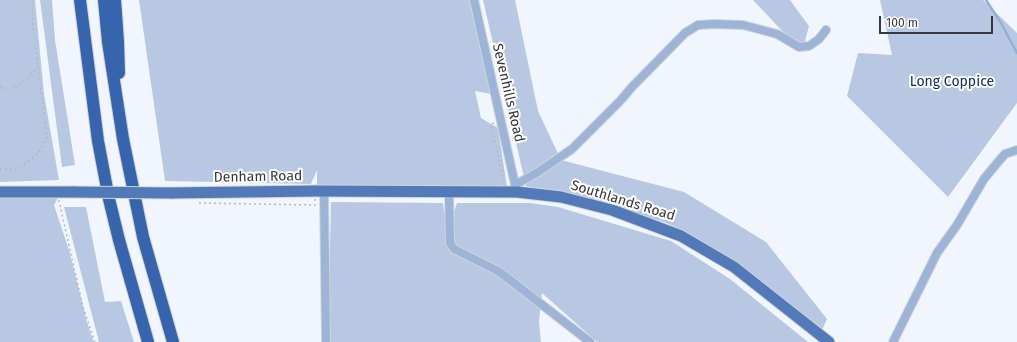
<!DOCTYPE html>
<style>
body{margin:0}
#map{position:relative;width:1017px;height:342px;overflow:hidden;background:#f1f6fe;font-family:"Fira Sans",sans-serif}
canvas{display:block}
.scale{position:absolute;left:879px;top:16px;width:114px;height:18px;box-sizing:border-box;border:2px solid #36383b;border-top:0;padding-left:5px;font-size:12px;line-height:14px;white-space:nowrap;color:#36383b;-webkit-text-stroke:3px #fff;paint-order:stroke}
</style>
<div id="map">
<canvas width="1017" height="342"></canvas>
<div class="scale">100 m</div>
</div>
<script>
const ctx = document.querySelector('canvas').getContext('2d');
ctx.lineJoin = 'round';
function fill(path, color) {
  ctx.fillStyle = color;
  ctx.fill(path, 'evenodd');
}
function poly(rows) {
  const path = new Path2D();
  for (const r of rows) {
    path.moveTo(r[0], r[1]);
    for (let i = 2; i < r.length; i += 2) path.lineTo(r[i], r[i + 1]);
  }
  return path;
}
function trace(path, color, width, dash) {
  ctx.strokeStyle = color;
  ctx.lineWidth = width;
  ctx.lineCap = dash ? 'butt' : 'round';
  ctx.setLineDash(dash || []);
  ctx.stroke(path);
}
function write(font, color, halo, rows, align = 'center') {
  ctx.font = font + ' "Fira Sans",sans-serif';
  ctx.lineWidth = 4;
  ctx.setLineDash([]);
  ctx.textBaseline = 'middle';
  ctx.strokeStyle = halo;
  ctx.fillStyle = color;
  for (const [text, x, y, turn = 0] of rows) {
    ctx.save();
    ctx.translate(x, y);
    ctx.rotate((+turn || 0) * Math.PI / 180);
    ctx.textAlign = isNaN(turn) ? turn : align;
    if (halo) ctx.strokeText(text, 0, 0);
    ctx.fillText(text, 0, 0);
    ctx.restore();
  }
}
fill(poly([
 [0,0,35,0,44,94,59,180,0,182],
 [40,0,52,0,55,40,75,165,62,167],
 [139,0,469,0,491,94,475,91,481,118,498,128,507,187,317,185,317,170,311,184,165,181],
 [483,0,515,0,538,111,561,160,684,192,766,242,827,319,822,330,744,268,688,233,664,222,606,205,526,186],
 [753,0,790,0,809,26,802,52],
 [880,0,983,0,1017,33,1017,103,948,197,847,96,858,53,892,55],
 [0,198,58,198,54,205,69,250,87,322,94,342,0,342],
 [331,202,443,203,444,211,451,220,457,203,530,203,558,207,671,241,730,279,808,342,597,342,542,293,539,322,541,342,328,342],
 [64,207,86,207,105,302,121,301,134,342,99,342]
]), '#b8c8e2');
trace(poly([
 [986,0,1001,23,1017,53]
]), '#95afd8', 2.5);
const minor = poly([
 [474,0,516,189],
 [515,185,538,172,572,149,620,101,632,87,685,33,698,25,714,24,743,25,777,34,799,47,809,46,819,39,826,30],
 [324,191,326,342],
 [449,192,450,243,454,249,494,269,501,273,590,342],
 [893,342,937,253,957,225,984,179,998,162,1005,154,1017,150]
]);
const major = poly([
 [0,192,73,192],
 [171,193,315,191,517,192,561,197,612,210,681,236,734,267,829,342]
]);
const highway = poly([
 [80,0,98,141,109,199,119,240,148,342],
 [104,0,108,42,123,139,143,237,173,342],
 [115,0,118,42,119,73]
]);
trace(minor, '#cfd4db', 10);
trace(major, '#cfd4db', 13);
trace(highway, '#cfd4db', 14);
trace(poly([
 [0,87,9,89,18,85,27,79,39,67],
 [494,123,491,124,504,182],
 [0,169,10,170,22,166,38,154,47,137,33,27,32,0],
 [60,201,59,201,83,307,95,342],
 [199,203,315,205,315,199]
]), '#b4b8bf', 1.5, [2, 3]);
trace(minor, '#9db4d7', 8);
trace(major, '#527ab9', 11);
trace(highway, '#3665ad', 12);
const majorBridge = poly([
 [73,192,171,193]
]);
trace(majorBridge, '#cfd4db', 13, []);
trace(majorBridge, '#527ab9', 11);
write('14px', '#0d2e60', '#fff', [
 ["Long Coppice",952,82]
]);
write('14px', '#36383b', '#fff', [
 ["Sevenhills Road",508,93,77],
 ["Denham Road",258,177,-1],
 ["Southlands Road",623,201,17]
]);
</script>
